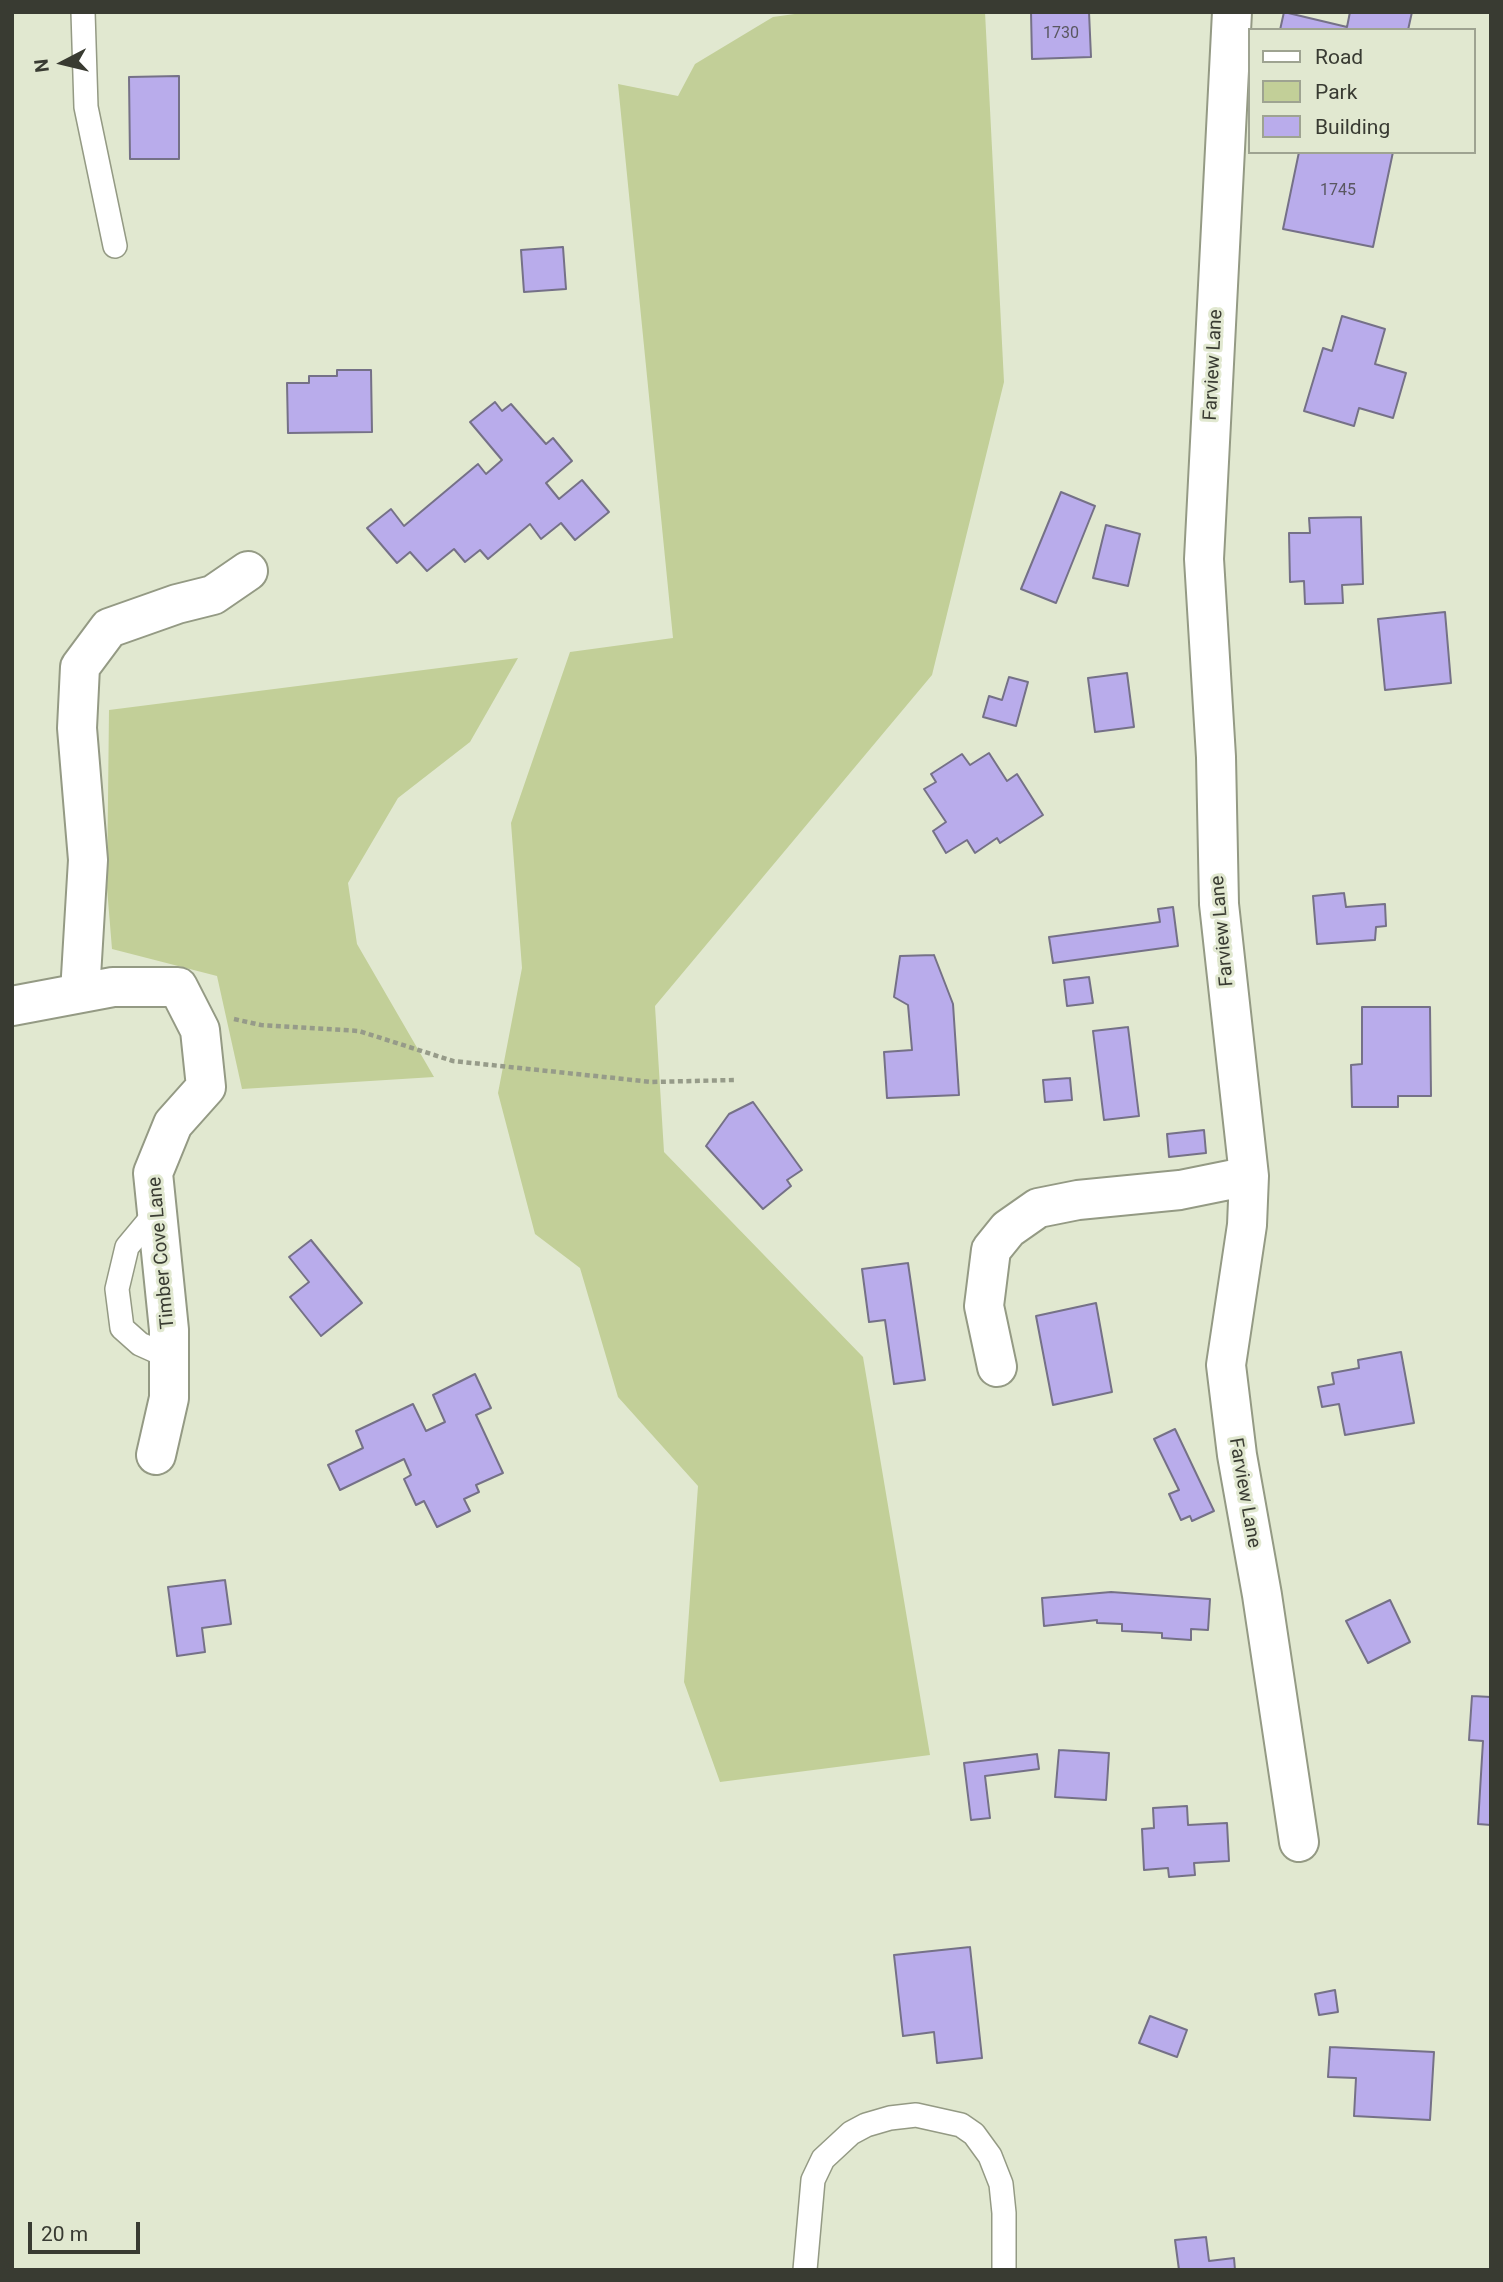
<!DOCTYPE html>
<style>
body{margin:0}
#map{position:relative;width:1503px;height:2282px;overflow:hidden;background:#e1e8d0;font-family:Roboto,sans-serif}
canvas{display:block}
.frame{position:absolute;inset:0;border:14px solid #393b32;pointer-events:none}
.legend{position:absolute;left:1248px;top:28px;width:228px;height:126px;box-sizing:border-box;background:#e1e8d0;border:2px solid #9ea391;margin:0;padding:9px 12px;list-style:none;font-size:21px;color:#393b32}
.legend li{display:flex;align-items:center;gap:14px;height:35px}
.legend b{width:35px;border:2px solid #9ea391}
.north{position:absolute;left:28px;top:28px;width:70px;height:70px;-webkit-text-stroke:5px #e1e8d0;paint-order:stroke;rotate:263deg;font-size:19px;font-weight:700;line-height:28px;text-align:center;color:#393b32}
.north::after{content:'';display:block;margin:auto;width:24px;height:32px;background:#393b32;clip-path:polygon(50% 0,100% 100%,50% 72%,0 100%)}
.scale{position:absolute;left:28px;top:2222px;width:112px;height:32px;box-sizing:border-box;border:4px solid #393b32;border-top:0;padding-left:9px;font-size:21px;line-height:24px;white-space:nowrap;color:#393b32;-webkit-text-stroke:5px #e1e8d0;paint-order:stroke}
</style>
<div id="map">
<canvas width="1503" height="2282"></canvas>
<div class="frame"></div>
<ul class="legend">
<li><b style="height:9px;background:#fff"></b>Road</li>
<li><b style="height:19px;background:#c2cf98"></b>Park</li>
<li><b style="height:19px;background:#b9aceb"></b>Building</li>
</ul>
<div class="north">N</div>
<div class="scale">20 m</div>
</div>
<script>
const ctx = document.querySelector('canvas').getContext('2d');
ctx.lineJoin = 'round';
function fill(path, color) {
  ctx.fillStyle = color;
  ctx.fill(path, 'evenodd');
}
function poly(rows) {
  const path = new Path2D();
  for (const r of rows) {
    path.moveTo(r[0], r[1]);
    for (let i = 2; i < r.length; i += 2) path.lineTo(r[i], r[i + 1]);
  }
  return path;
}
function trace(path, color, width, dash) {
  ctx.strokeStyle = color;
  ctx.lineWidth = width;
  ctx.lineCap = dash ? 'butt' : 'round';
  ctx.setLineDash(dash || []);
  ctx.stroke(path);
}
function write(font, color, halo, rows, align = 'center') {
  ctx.font = font + ' Roboto,sans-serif';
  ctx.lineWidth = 6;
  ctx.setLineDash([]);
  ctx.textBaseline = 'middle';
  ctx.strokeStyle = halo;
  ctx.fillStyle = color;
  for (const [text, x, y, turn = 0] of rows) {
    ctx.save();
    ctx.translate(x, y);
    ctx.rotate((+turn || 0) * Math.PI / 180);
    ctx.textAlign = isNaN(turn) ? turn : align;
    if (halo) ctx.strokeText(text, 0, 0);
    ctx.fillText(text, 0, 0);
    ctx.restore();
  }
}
fill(poly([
 [809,12,985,12,1004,382,932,675,655,1006,664,1152,863,1357,930,1755,720,1782,684,1682,698,1486,618,1397,580,1268,535,1234,498,1093,522,968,511,823,570,652,673,638,618,84,678,96,695,64,773,17],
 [518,658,470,742,398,798,348,883,357,944,434,1077,242,1089,217,976,112,949,107,888,109,710]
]), '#c2cf98');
const building = poly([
 [1031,12,1089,12,1091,57,1032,59,1031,12],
 [1284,12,1347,27,1350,12,1412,12,1408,30,1280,30,1284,12],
 [179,76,179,159,130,159,129,77,179,76],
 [1299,152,1393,152,1373,247,1283,229,1299,152],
 [563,247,566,289,524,292,521,250,563,247],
 [1342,316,1385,329,1375,364,1406,373,1393,418,1359,408,1354,426,1304,411,1323,348,1332,351,1342,316],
 [337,370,371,370,372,432,288,433,287,383,309,383,309,376,337,376,337,370],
 [495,402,502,411,511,404,546,444,553,438,572,461,546,483,559,499,582,480,609,512,575,540,561,523,541,539,530,524,488,559,480,550,465,562,454,549,427,571,410,552,397,563,367,528,391,509,404,526,478,464,486,474,502,460,470,422,495,402],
 [1061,492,1095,506,1056,603,1021,589,1061,492],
 [1361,517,1363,584,1342,585,1343,603,1305,604,1304,581,1290,582,1289,533,1310,533,1309,518,1361,517],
 [1106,525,1140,534,1128,586,1093,578,1106,525],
 [1445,612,1451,683,1385,690,1378,619,1445,612],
 [1127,673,1134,727,1095,732,1088,678,1127,673],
 [1009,677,1028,682,1016,726,983,717,989,696,1002,700,1009,677],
 [989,753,1007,781,1017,774,1043,815,1000,843,997,838,975,853,967,840,946,853,933,831,946,822,924,789,936,782,931,774,962,754,970,765,989,753],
 [1344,893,1346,907,1385,904,1386,926,1376,927,1375,940,1317,944,1313,896,1344,893],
 [1173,907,1178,946,1053,963,1049,937,1160,922,1158,909,1173,907],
 [934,955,953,1004,959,1095,887,1098,884,1052,912,1050,908,1005,894,997,900,956,934,955],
 [1089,977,1093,1003,1067,1006,1064,980,1089,977],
 [1362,1007,1430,1007,1431,1096,1398,1096,1398,1107,1352,1107,1351,1065,1362,1064,1362,1007],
 [1128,1027,1139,1116,1104,1120,1093,1031,1128,1027],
 [1070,1078,1072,1100,1045,1102,1043,1080,1070,1078],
 [753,1102,802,1170,787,1180,791,1186,763,1209,706,1146,729,1114,753,1102],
 [1204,1130,1206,1153,1169,1157,1167,1134,1204,1130],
 [311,1240,362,1303,321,1336,290,1297,309,1282,289,1257,311,1240],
 [908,1263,925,1380,894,1384,885,1320,869,1322,862,1269,908,1263],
 [1096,1303,1112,1392,1053,1405,1036,1316,1096,1303],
 [1401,1352,1414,1423,1345,1435,1339,1404,1322,1407,1318,1387,1334,1384,1332,1373,1359,1368,1358,1360,1401,1352],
 [475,1374,491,1408,476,1415,503,1473,476,1485,479,1492,464,1499,470,1511,437,1527,424,1501,416,1505,404,1479,411,1475,404,1459,340,1490,328,1465,363,1448,356,1431,413,1404,426,1431,445,1422,433,1395,475,1374],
 [1175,1429,1214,1511,1192,1521,1190,1516,1181,1520,1169,1494,1179,1490,1154,1439,1175,1429],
 [225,1580,231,1624,202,1628,205,1652,177,1656,168,1587,225,1580],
 [1111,1592,1210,1599,1208,1630,1191,1629,1191,1640,1162,1638,1162,1633,1122,1631,1122,1624,1097,1623,1097,1620,1044,1626,1042,1598,1111,1592],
 [1390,1600,1410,1642,1368,1663,1346,1621,1390,1600],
 [1472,1696,1491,1697,1491,1825,1478,1824,1483,1741,1469,1740,1472,1696],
 [1059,1750,1109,1753,1106,1800,1055,1797,1059,1750],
 [1037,1754,1039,1769,985,1776,990,1818,971,1820,964,1763,1037,1754],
 [1187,1806,1188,1825,1227,1823,1229,1861,1194,1863,1195,1875,1169,1877,1168,1868,1144,1870,1142,1829,1154,1828,1153,1808,1187,1806],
 [970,1947,982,2058,937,2063,934,2032,903,2036,894,1955,970,1947],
 [1335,1990,1338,2012,1319,2015,1315,1994,1335,1990],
 [1150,2016,1187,2030,1177,2057,1139,2043,1150,2016],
 [1330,2047,1434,2052,1430,2120,1354,2116,1356,2078,1328,2077,1330,2047],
 [1206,2237,1209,2261,1234,2258,1235,2270,1179,2270,1175,2240,1206,2237]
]);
fill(building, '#b9aceb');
trace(building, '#757187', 2);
const service = poly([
 [83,12,86,107,115,246],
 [157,1211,127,1247,117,1289,122,1328,140,1344,169,1357],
 [805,2270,813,2180,823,2159,851,2133,866,2125,890,2118,916,2115,961,2125,974,2134,990,2156,1001,2184,1004,2213,1004,2270]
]);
const minor = poly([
 [1232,12,1204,559,1216,757,1219,904,1249,1176,1247,1225,1226,1365,1237,1455,1262,1595,1299,1842],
 [80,993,88,860,77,728,80,667,109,628,177,604,213,595,248,571],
 [12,1006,113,987,178,987,200,1030,206,1087,173,1124,153,1173,169,1330,169,1398,156,1455],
 [997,1367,984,1306,991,1250,1008,1229,1038,1208,1078,1200,1180,1190,1249,1176]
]);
trace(service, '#949a84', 26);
trace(minor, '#949a84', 42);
trace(poly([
 [234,1019,261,1025,359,1031,453,1061,652,1082,734,1080]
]), '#969b89', 4.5, [5, 3.5]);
trace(service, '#fff', 23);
trace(minor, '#fff', 38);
write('16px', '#595760', null, [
 ["1730",1061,34],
 ["1745",1338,191]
]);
write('19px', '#393b32', '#e1e8d0', [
 ["Farview Lane",1214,365,-87],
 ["Farview Lane",1223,931,-95],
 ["Timber Cove Lane",162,1253,-95],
 ["Farview Lane",1244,1493,80]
]);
</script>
